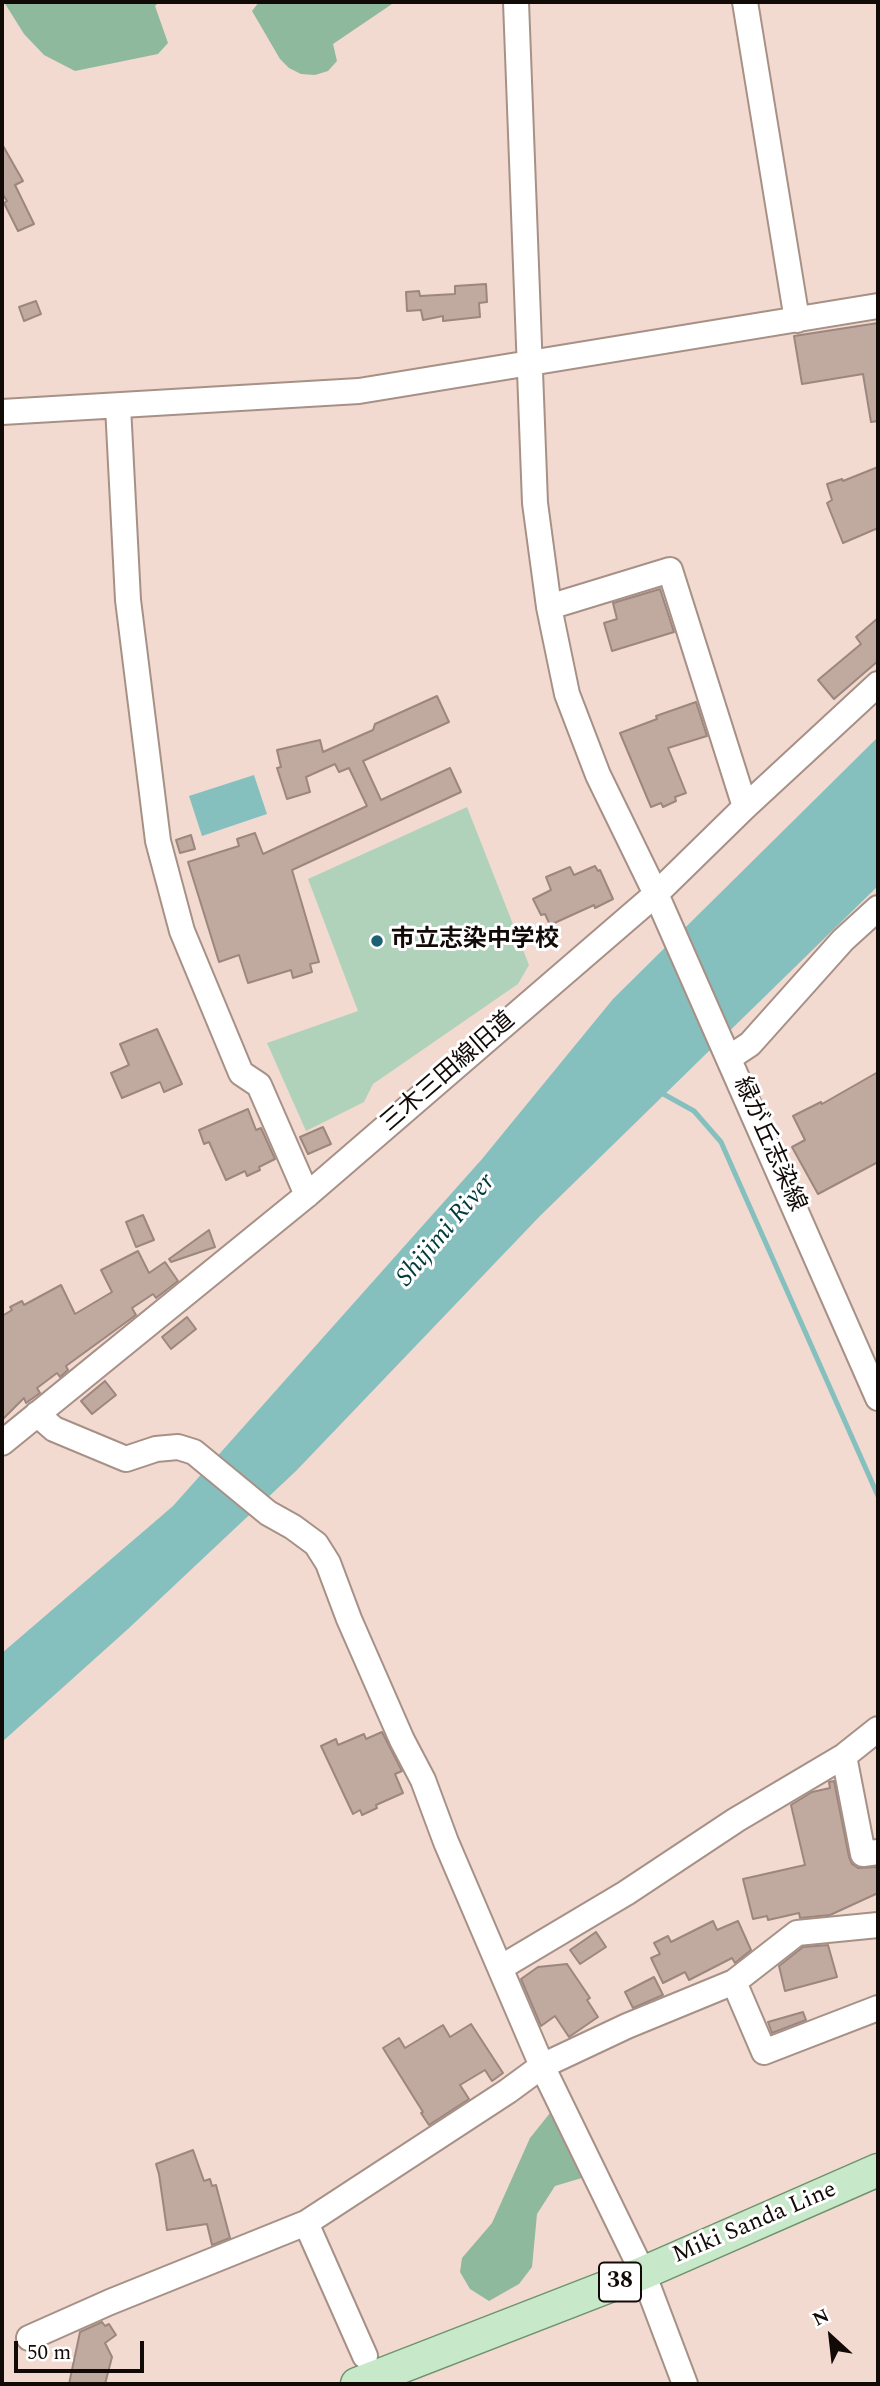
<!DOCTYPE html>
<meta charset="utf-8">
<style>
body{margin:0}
#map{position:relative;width:880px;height:2386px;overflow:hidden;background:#f2dad0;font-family:Spectral,serif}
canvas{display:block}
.frame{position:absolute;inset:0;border:4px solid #120a07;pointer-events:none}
.north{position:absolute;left:796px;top:2302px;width:70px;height:70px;-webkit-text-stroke:5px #fff;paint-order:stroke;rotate:333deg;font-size:19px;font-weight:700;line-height:28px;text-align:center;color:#120a07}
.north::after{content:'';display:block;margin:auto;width:24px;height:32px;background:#120a07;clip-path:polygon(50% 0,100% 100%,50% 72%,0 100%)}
.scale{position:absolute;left:14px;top:2341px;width:130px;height:32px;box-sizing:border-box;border:4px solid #120a07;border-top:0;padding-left:9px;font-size:21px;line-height:24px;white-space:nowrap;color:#120a07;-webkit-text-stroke:5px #fff;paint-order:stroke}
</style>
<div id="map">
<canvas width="880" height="2386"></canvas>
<div class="frame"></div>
<div class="north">N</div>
<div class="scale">50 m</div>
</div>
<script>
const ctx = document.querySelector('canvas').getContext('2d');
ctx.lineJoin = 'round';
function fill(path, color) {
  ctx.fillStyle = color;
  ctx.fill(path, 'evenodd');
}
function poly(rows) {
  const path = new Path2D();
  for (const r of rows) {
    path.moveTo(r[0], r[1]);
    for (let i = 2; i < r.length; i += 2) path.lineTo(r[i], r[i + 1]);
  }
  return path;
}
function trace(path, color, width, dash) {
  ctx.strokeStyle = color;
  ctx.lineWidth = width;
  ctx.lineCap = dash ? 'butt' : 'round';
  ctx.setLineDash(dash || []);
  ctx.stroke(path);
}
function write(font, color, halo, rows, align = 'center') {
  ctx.font = font + ' Spectral,"Noto Sans JP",serif';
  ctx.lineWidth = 6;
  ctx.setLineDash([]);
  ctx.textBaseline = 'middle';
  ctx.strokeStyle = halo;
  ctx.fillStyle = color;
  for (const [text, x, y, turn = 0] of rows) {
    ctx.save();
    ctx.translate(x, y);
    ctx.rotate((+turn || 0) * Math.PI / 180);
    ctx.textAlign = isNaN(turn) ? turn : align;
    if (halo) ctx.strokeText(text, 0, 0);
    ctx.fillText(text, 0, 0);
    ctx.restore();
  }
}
fill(poly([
 [467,807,529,965,518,984,373,1084,364,1102,306,1131,267,1043,358,1011,308,879]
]), '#b0d2bb');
fill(poly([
 [4,2,159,2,155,6,168,43,158,54,75,71,44,55,24,34],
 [259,2,395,2,333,44,337,61,328,71,315,75,301,74,289,68,280,59,252,11],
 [554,2108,585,2177,555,2186,537,2214,532,2267,519,2284,489,2301,470,2289,460,2272,462,2258,492,2223,530,2138]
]), '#8fb99d');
fill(poly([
 [878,737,878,886,539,1217,296,1471,128,1629,2,1742,2,1653,173,1506,482,1159,613,999],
 [254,775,267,814,202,836,189,796]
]), '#85c0bf');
trace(poly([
 [658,1091,694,1111,721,1142,878,1496]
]), '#85c0bf', 5);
const building = poly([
 [2,144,23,181,15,185,34,224,18,231,4,203,7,201,2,193,2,144],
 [486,284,487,302,479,303,480,317,443,321,443,316,423,320,421,310,407,311,406,292,419,291,420,296,455,294,455,286,486,284],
 [36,301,41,314,24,321,19,307,36,301],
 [878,323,878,421,871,422,863,374,802,384,794,336,878,323],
 [878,467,878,528,843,543,827,503,832,500,827,484,842,479,843,481,878,467],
 [660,589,674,632,612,651,604,623,617,619,613,603,660,589],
 [878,618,878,661,834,699,818,680,861,644,856,637,878,618],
 [437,696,449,722,363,761,381,800,450,768,461,792,292,870,319,962,310,964,312,972,293,978,291,970,248,983,239,955,219,962,188,862,239,846,237,839,255,833,263,854,367,806,349,768,339,772,335,764,306,777,310,792,287,799,277,768,281,767,277,750,320,740,323,752,373,730,375,724,437,696],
 [696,702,707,736,668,748,686,793,675,797,676,801,663,807,661,803,651,807,620,733,657,719,656,716,696,702],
 [191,835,195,849,180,853,176,840,191,835],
 [595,866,598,871,600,870,613,899,595,908,594,905,550,925,545,914,541,915,533,899,551,890,546,877,570,867,574,875,595,866],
 [157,1029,182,1084,164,1092,160,1082,122,1098,111,1073,129,1065,120,1044,157,1029],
 [878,1072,878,1162,818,1194,792,1147,805,1140,793,1116,821,1102,822,1104,878,1072],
 [248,1109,256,1130,261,1128,275,1159,259,1167,260,1170,247,1176,245,1171,226,1180,209,1142,204,1144,199,1130,248,1109],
 [323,1127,331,1144,308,1154,300,1137,323,1127],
 [143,1215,154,1240,136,1247,126,1222,143,1215],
 [209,1230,215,1247,171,1262,169,1259,209,1230],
 [138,1251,149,1273,165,1262,178,1281,156,1298,153,1294,132,1308,136,1315,66,1366,68,1370,60,1377,57,1373,37,1388,40,1393,26,1403,24,1398,2,1420,2,1316,12,1310,10,1307,22,1301,24,1305,61,1285,75,1314,112,1292,101,1270,138,1251],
 [187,1317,196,1329,171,1349,162,1337,187,1317],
 [105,1381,116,1395,92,1414,81,1401,105,1381],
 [382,1732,402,1771,395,1774,403,1793,376,1805,377,1808,362,1815,360,1810,353,1814,321,1746,336,1739,338,1745,364,1734,366,1739,382,1732],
 [834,1781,849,1857,852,1864,858,1868,878,1867,878,1893,830,1915,800,1918,799,1913,768,1920,767,1916,753,1919,743,1879,805,1865,791,1805,812,1792,830,1788,829,1782,834,1781],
 [713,1921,717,1930,738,1921,751,1950,735,1963,732,1958,689,1980,685,1972,663,1983,651,1958,660,1954,654,1943,668,1936,671,1942,713,1921],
 [596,1932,606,1947,580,1964,570,1950,596,1932],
 [828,1945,837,1977,785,1991,779,1966,803,1947,828,1945],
 [567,1964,590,1998,587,2000,598,2017,569,2037,555,2016,541,2026,521,1979,538,1967,567,1964],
 [654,1977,663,1995,633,2008,625,1992,654,1977],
 [803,2012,806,2020,772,2033,768,2022,803,2012],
 [471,2024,503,2073,492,2081,485,2070,460,2085,469,2099,429,2125,421,2113,423,2112,383,2048,399,2038,405,2048,443,2025,450,2037,471,2024],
 [193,2150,204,2181,210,2179,212,2186,216,2185,230,2238,212,2245,207,2224,167,2230,159,2174,156,2164,193,2150],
 [102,2322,105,2326,109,2324,116,2335,105,2343,112,2357,105,2384,69,2384,80,2332,102,2322]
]);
fill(building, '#c0aaa0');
trace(building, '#9c867d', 2);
const minor = poly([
 [516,2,535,503,549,607,567,694,598,775,656,894,878,1398],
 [745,2,797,320],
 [118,406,128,600,158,841,182,931,241,1073,259,1085,307,1195],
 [2,412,359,391,878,306],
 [549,607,670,570,745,807],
 [729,1058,750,1044,843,940,878,908],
 [37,1414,54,1429,126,1459,156,1449,178,1447,194,1452,268,1513,293,1527,316,1544,328,1563,349,1619,402,1740,423,1780,446,1842,542,2066,643,2273,685,2384],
 [2,1443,307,1195,656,894,745,807,878,684],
 [844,1756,863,1854,878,1852],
 [500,1968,626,1893,736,1820,844,1756,878,1729],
 [734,1982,797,1933,878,1925],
 [306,2223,365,2356],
 [29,2338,110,2302,306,2223,508,2091,542,2066,627,2026,734,1982,764,2052,878,2008]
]);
const major = poly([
 [357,2384,643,2273,878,2170]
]);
trace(minor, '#a79187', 28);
trace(major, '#6f926e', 35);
trace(minor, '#fff', 24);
trace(major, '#c7e9ca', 32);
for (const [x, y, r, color] of [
 [377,941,7,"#1d6073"]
]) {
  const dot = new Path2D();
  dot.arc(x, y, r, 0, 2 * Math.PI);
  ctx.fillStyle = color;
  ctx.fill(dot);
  trace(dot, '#fff', 2.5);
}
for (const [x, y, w] of [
 [620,2282,42]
]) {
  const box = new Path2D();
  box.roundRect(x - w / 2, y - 19.5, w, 39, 5);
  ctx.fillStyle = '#fff';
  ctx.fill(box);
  trace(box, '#120a07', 2);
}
write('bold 23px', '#120a07', null, [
 ["38",620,2282]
]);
write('bold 24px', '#120a07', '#fff', [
 ["市立志染中学校",391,941]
], 'left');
write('24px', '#120a07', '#fff', [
 ["三木三田線旧道",449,1073,-41],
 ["緑が丘志染線",768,1145,66],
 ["Miki Sanda Line",755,2224,-23]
]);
write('italic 26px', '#003a3b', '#fff', [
 ["Shijimi River",447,1231,-50]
]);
</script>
